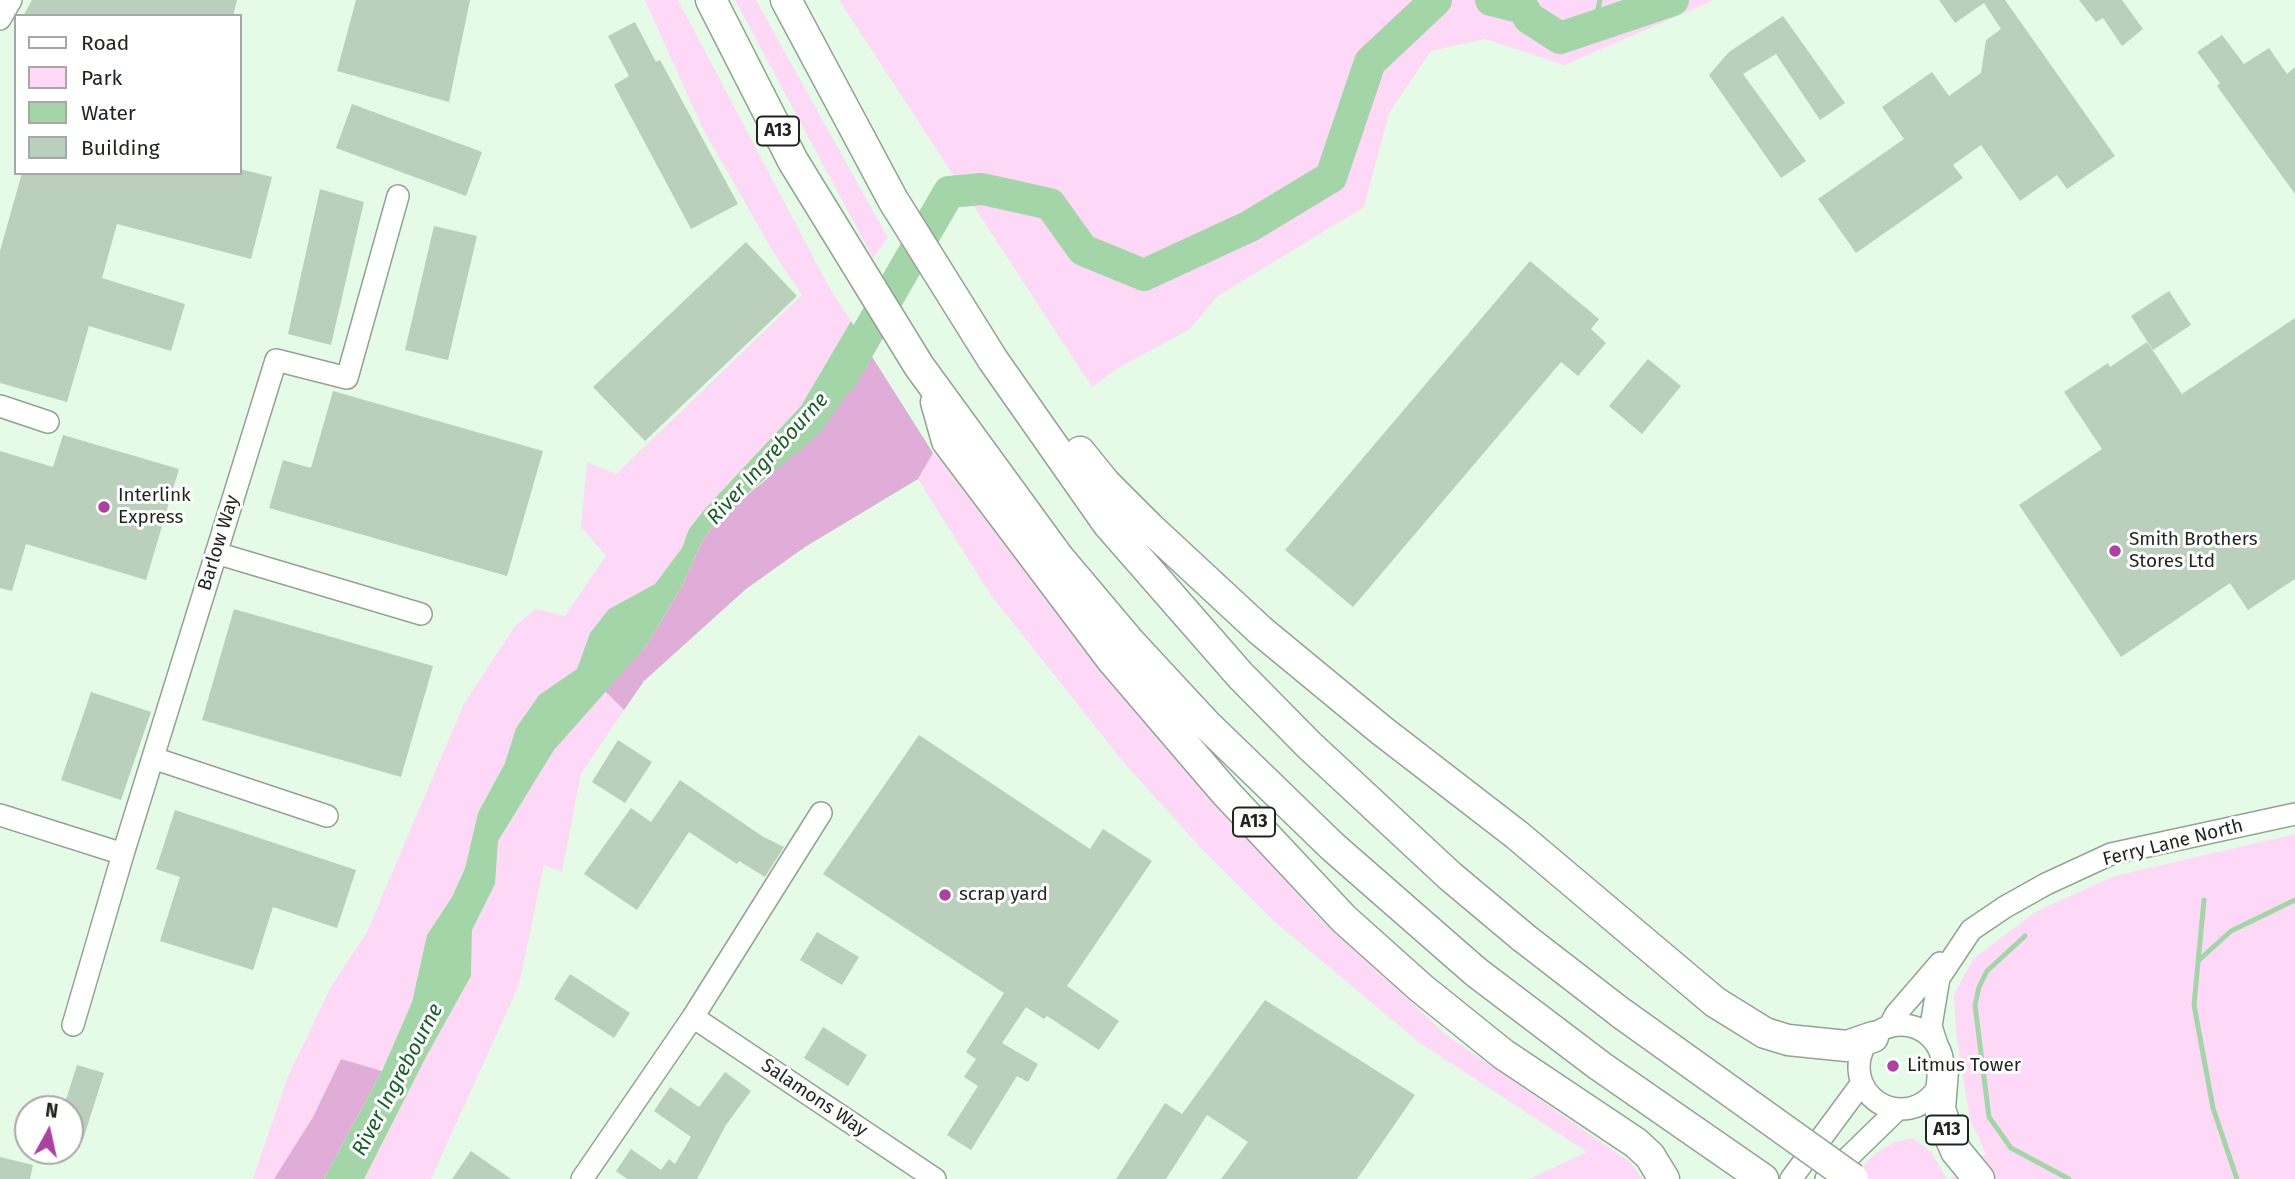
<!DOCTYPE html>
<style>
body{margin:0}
#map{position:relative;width:2295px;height:1179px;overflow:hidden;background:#e5fbe7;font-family:"Fira Sans",sans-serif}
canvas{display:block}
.legend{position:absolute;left:14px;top:14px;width:228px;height:161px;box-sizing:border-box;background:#fff;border:2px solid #a5a8a5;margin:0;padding:9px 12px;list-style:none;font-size:21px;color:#1e251e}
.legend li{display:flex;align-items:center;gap:14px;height:35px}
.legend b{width:35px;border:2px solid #a5a8a5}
.north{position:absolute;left:14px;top:1095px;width:70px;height:70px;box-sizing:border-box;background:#fff;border:2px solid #a5a8a5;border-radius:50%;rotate:8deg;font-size:19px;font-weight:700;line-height:28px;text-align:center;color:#1e251e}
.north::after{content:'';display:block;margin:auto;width:24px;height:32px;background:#ac41a1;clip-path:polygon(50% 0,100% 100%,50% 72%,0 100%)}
</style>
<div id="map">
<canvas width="2295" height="1179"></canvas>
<ul class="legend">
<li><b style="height:9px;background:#fff"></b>Road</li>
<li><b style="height:19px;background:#fed9f7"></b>Park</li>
<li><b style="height:19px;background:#a4d5a9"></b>Water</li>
<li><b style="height:19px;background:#bacfbc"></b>Building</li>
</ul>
<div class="north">N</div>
</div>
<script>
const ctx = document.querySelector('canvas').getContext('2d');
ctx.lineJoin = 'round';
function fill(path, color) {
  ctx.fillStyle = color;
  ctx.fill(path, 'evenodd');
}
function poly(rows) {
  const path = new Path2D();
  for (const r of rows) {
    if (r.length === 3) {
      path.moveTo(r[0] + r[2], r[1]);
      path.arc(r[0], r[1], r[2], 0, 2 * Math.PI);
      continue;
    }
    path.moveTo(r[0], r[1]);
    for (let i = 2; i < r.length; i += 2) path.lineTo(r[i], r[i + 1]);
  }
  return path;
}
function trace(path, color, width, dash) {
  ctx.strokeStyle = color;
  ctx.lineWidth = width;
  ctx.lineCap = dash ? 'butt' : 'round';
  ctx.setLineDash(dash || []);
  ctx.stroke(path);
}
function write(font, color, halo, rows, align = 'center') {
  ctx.font = font + ' "Fira Sans",sans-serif';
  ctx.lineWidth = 6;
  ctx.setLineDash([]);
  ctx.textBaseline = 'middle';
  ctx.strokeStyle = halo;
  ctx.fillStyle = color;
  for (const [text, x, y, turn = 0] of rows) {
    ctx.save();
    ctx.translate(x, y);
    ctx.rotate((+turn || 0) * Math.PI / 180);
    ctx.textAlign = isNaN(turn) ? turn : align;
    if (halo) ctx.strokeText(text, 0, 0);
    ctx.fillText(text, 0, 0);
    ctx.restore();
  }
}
fill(poly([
 [645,0,678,0,830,289,851,321,801,406,704,510,689,529,682,548,655,584,609,609,590,633,577,669,539,695,516,728,505,763,478,813,465,867,452,897,427,935,412,1002,382,1071,341,1059,313,1117,282,1168,274,1179,253,1179,288,1076,332,985,367,932,464,704,515,626,536,609,565,616,606,556,581,527,587,462,616,474,802,295,775,255,702,127],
 [735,0,756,0,888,238,873,258],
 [839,0,1714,0,1565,65,1485,39,1431,51,1389,113,1364,207,1218,296,1190,329,1120,367,1092,387],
 [933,453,957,474,1038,589,1187,771,1320,919,1448,1036,1630,1162,1643,1179,1529,1179,1587,1152,1420,1043,1275,922,1200,847,1125,764,990,594,918,479],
 [605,691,624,710,581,774,562,872,544,865,519,985,431,1179,364,1179,427,1055,471,976,472,930,495,884,498,841,554,750],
 [2295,834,2295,1179,1950,1179,1986,1154,1970,1120,1956,1033,1954,995,1973,959,2037,911,2115,876],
 [1913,1138,1931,1152,1947,1179,1850,1179,1875,1154,1894,1142]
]), '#fed9f7');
fill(poly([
 [871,355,933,453,918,479,805,547,746,589,644,681,624,710,605,691,647,645,682,586,703,539,723,514,767,479,867,367],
 [341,1059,382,1071,324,1179,274,1179,313,1117]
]), '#dfadd7');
fill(poly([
 [851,321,871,355,867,367,819,434,723,514,703,539,682,586,647,645,554,750,498,841,495,884,472,930,471,976,427,1055,364,1179,324,1179,382,1071,412,1002,427,935,452,897,465,868,478,813,505,763,516,728,539,695,577,669,590,633,609,609,655,584,682,548,689,529,704,510,801,406]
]), '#a4d5a9');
trace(poly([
 [1594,26,1600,0],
 [2204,900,2194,1005,2213,1108,2237,1179],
 [2025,936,1987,971,1979,987,1975,1005,1989,1117,2011,1148,2069,1179],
 [2199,960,2231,931,2295,900]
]), '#a4d5a9', 5);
trace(poly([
 [1491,0,1523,8,1529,18,1560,38,1673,0],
 [842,377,949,192,982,189,1050,204,1083,250,1144,275,1250,226,1331,177,1370,62,1436,0]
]), '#a4d5a9', 32);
fill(poly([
 [32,0,237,0,233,16,23,16],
 [356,0,470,0,449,102,337,71],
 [1939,0,2005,0,2115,156,2067,189,2057,175,2020,201,1981,145,1953,165,1963,178,1856,253,1818,199,1904,139,1882,107,1932,72,1949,96,1981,73,1986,40,2001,29,1984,3,1955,23],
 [2079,0,2122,0,2143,29,2122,46,2103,18,2096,22],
 [1783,16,1845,103,1820,120,1776,54,1743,74,1806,161,1781,178,1709,75,1729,52],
 [635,22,656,62,660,60,738,204,691,229,614,85,629,76,608,36],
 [2222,35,2244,64,2269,48,2287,74,2295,67,2295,194,2217,86,2220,83,2197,52],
 [352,104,482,152,466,196,336,148],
 [240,169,272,177,251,259,117,224,102,278,185,304,171,351,89,326,67,402,0,383,0,251,22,173,240,173],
 [320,189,364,202,331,345,288,334],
 [434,226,477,236,448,360,405,350],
 [746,242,797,296,645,441,593,387],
 [1530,261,1599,319,1591,329,1606,343,1578,376,1561,362,1353,607,1285,550],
 [2169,291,2191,325,2153,350,2131,316],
 [2295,318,2295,579,2248,610,2230,583,2121,657,2019,505,2102,449,2064,392,2108,363,2110,367,2147,342,2182,394],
 [1648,359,1681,386,1642,434,1609,406],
 [333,391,543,451,507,576,269,508,283,460,311,468],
 [63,435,179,469,146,580,26,544,12,591,0,588,0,451,53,467],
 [234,609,433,666,401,777,202,720],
 [91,692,151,712,121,800,61,780],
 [919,735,1090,849,1103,829,1152,861,1067,986,1119,1021,1099,1050,1047,1016,1044,1019,1026,1007,1002,1043,1038,1064,1028,1082,1017,1076,971,1150,947,1135,978,1086,964,1077,976,1059,966,1052,1004,993,823,874],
 [618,740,652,762,625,803,592,782],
 [680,780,762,836,784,847,765,877,739,861,737,864,689,832,637,910,584,874,631,808,651,822],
 [175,810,356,870,337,928,273,907,253,970,160,941,180,877,156,869],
 [817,932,859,957,842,985,800,960],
 [570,974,630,1013,614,1038,554,999],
 [1265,1000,1415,1095,1357,1179,1221,1179,1248,1142,1207,1115,1166,1179,1116,1179,1165,1103,1182,1114],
 [823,1027,867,1055,848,1086,804,1058],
 [77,1065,104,1073,83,1140,70,1136,70,1109,63,1109],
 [725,1072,751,1091,726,1125,697,1179,627,1179,616,1171,631,1149,661,1170,669,1159,675,1164,691,1137,654,1111,670,1087,699,1107],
 [471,1151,511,1179,452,1179],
 [0,1157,33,1165,30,1179,0,1179]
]), '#bacfbc');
const minor = poly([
 [0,19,11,0],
 [0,406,48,422],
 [216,553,421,614],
 [153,758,327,816],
 [0,815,123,854,276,360,347,378,398,196],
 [693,1017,935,1179],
 [73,1025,123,854],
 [1901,1067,42],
 [1889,1027,1896,1014,1940,963],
 [1937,1045,1931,1026,1939,978,1971,930,2005,907,2046,884,2111,854,2295,814],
 [582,1179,693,1017,821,813],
 [1791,1179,1862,1083],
 [1826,1179,1898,1109]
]);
const highway = poly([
 [711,0,793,161,919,366,1059,558,1129,641,1205,723,1333,847,1476,972,1600,1066,1763,1179],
 [786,0,893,200,993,360,1108,524,1240,675,1309,745,1450,876,1524,938],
 [936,402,947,441,1112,660,1225,792,1344,919,1421,988,1503,1054,1636,1143,1650,1156,1664,1179],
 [1080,452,1105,483,1149,527,1261,631,1381,730,1517,835,1715,1002,1765,1033,1788,1040,1847,1046,1873,1037],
 [1943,1071,1940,1109,1947,1130,1956,1151,1979,1179]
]);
trace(minor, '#90a491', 24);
trace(highway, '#90a491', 33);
trace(minor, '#fff', 21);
trace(highway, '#fff', 30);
const highwayBridge = poly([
 [1524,938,1621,1013,1853,1179]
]);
trace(highwayBridge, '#90a491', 33, []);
trace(highwayBridge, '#fff', 30);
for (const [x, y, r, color] of [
 [104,507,7,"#ac41a1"],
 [2115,551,7,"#ac41a1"],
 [945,895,7,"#ac41a1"],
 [1893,1066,7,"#ac41a1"]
]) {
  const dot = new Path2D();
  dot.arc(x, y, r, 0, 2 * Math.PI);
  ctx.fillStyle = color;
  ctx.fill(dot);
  trace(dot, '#fff', 2.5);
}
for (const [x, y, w] of [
 [778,131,42],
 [1254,822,42],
 [1947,1130,42]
]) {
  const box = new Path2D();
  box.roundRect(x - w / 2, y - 14.5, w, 29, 5);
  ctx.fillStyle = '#fff';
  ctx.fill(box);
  trace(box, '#1e251e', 2);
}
write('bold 18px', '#1e251e', null, [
 ["A13",778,131],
 ["A13",1254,822],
 ["A13",1947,1130]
]);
write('19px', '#1e251e', '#fff', [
 ["Interlink",118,496],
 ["Express",118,518],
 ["Smith Brothers",2129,540],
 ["Stores Ltd",2129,562],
 ["scrap yard",959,895],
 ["Litmus Tower",1907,1066]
], 'left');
write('19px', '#1e251e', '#fff', [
 ["Barlow Way",219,543,-73],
 ["Ferry Lane North",2173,843,-14],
 ["Salamons Way",814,1098,34]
]);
write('italic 21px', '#175e27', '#fff', [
 ["River Ingrebourne",768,459,-48],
 ["River Ingrebourne",398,1080,-62]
]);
</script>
